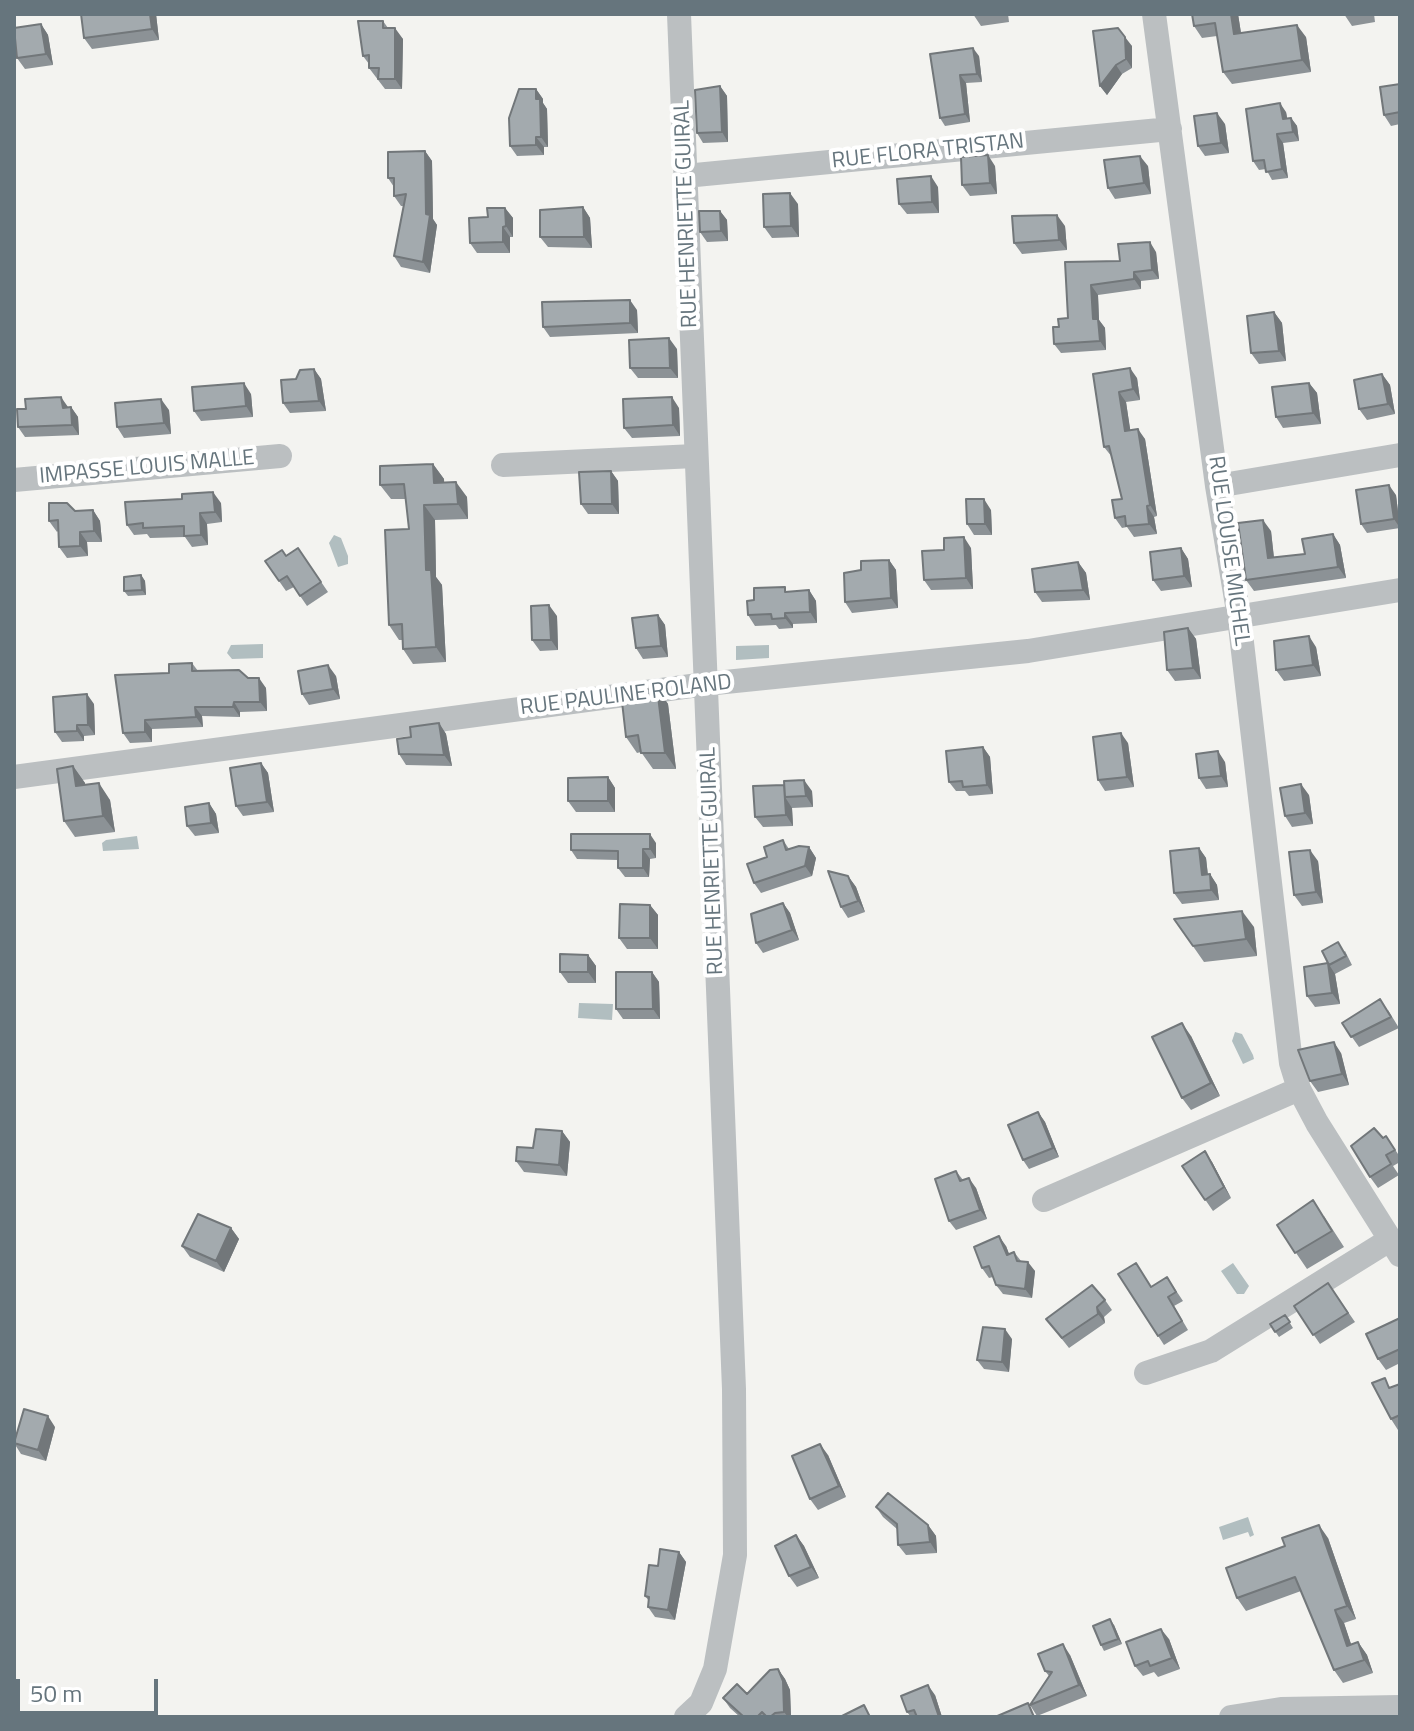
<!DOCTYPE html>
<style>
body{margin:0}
#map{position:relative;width:1414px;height:1731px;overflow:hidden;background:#f3f3f0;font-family:"Titillium Web",sans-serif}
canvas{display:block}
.frame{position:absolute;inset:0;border:16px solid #66757d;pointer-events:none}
.scale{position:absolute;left:16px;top:1679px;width:142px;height:36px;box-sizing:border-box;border:4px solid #66757d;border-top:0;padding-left:10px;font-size:24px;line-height:28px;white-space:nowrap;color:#66757d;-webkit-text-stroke:6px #fff;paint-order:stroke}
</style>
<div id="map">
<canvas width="1414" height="1731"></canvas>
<div class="frame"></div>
<div class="scale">50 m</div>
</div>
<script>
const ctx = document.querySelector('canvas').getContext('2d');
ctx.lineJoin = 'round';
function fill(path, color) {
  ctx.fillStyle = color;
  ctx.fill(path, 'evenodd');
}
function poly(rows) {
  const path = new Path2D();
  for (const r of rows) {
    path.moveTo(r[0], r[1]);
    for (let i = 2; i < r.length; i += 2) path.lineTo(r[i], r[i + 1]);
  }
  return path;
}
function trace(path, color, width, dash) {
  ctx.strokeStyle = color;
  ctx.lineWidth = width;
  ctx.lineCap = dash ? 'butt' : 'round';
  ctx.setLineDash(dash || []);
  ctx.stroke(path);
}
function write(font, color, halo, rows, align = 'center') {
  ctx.font = font + ' "Titillium Web",sans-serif';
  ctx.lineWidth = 8;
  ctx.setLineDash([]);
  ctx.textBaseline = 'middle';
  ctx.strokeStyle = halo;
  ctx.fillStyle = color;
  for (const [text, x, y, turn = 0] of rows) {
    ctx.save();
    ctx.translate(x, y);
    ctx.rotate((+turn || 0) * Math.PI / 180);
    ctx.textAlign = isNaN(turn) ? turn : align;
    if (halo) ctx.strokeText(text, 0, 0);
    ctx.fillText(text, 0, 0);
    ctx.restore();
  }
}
fill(poly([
 [334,535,341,538,348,556,348,564,338,567,329,543],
 [263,644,263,658,232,659,227,653,231,645],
 [769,645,769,658,736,660,736,646],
 [137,836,139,849,103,851,102,843,106,840],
 [579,1003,613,1004,612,1020,578,1018],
 [1235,1032,1242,1034,1253,1055,1254,1059,1243,1064,1232,1041],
 [1233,1263,1249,1286,1244,1294,1237,1294,1221,1271],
 [1248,1517,1254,1535,1250,1537,1248,1532,1223,1540,1219,1527]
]), '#b1bec0');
trace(poly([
 [679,14,734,1389,735,1555,715,1669,701,1703,686,1717],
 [1154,14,1217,486,1239,617,1291,1063,1299,1089,1317,1123,1400,1255],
 [685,176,1170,129],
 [503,465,695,456],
 [14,480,280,456],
 [1217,486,1400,455],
 [14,777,706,684,1028,651,1400,590],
 [1044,1200,1299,1089],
 [1146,1373,1211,1351,1391,1239],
 [1231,1717,1281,1709,1400,1707]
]), '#bbbfc1', 24);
fill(poly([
 [156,14,159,40,92,49,84,38],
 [973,14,1008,14,1009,22,981,26],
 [1192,14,1238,14,1241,33,1306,37,1311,72,1232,84,1223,72,1217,36,1202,38,1194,26],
 [1344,14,1374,14,1375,22,1352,26],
 [383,21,388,28,403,39,402,89,385,89,369,68,369,64,363,56],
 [41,24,48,35,53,65,25,69,17,58],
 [1093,31,1132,46,1132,68,1122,74,1107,95,1100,86],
 [930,54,979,56,982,82,966,83,970,122,945,126,940,118],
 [1400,84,1400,124,1391,126,1384,115],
 [720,86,727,96,728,142,703,143,697,133],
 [536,89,543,99,543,103,547,109,548,147,544,147,544,155,517,156,510,146],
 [1286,112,1287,118,1291,118,1297,126,1299,141,1283,143,1288,178,1272,180,1266,169,1259,170,1253,161],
 [1225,124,1229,153,1205,156,1198,146],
 [425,151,432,161,433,219,437,225,430,273,401,267,394,256,404,206,401,206,394,196,394,187,388,178],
 [995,166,997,194,970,196,962,185],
 [1148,166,1151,194,1115,199,1108,188],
 [938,187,939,213,907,214,899,204],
 [798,204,799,237,772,238,764,227],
 [583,207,590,218,592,248,548,247,540,237],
 [505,208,513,218,513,237,510,237,510,253,477,253,470,243,488,217],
 [720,211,727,220,728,241,707,242,700,232],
 [1065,226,1067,250,1022,254,1014,243],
 [1156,252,1159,279,1141,281,1141,289,1098,295,1099,320,1105,328,1106,350,1061,353,1054,344,1068,318,1065,262,1120,261],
 [637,310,638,333,550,337,543,327],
 [1274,312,1282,323,1286,361,1259,364,1251,353],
 [677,349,678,378,638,378,630,368],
 [314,369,321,379,326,411,290,413,283,403,296,379],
 [1093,374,1137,378,1140,400,1126,402,1130,430,1145,439,1157,516,1154,517,1157,534,1134,537,1127,527,1122,528,1115,518,1122,499,1112,457,1104,447],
 [1382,374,1390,385,1395,414,1367,420,1359,409],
 [1309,383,1317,393,1321,424,1283,428,1276,417],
 [251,394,253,417,201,421,194,411],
 [68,407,71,407,78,417,79,435,25,437,18,427],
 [679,408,680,436,632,438,624,428],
 [169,410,171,434,124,438,117,427],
 [433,464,444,479,444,482,467,497,468,519,435,520,436,577,442,585,446,662,413,664,403,649,403,640,399,640,389,625,409,529,406,499,391,499,380,485],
 [611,471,618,481,619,514,588,514,581,504],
 [1396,495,1400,528,1367,533,1361,524],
 [221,503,222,522,207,524,208,545,192,547,185,537,150,538,147,534,134,535,127,525],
 [93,510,100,521,102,542,87,542,88,556,67,558,59,547,58,531,57,532,49,521,75,511],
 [991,510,992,535,974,535,967,524],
 [1271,531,1274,557,1305,554,1333,534,1340,545,1346,578,1254,591,1246,580],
 [298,548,328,592,307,606,294,587,286,591,265,561,286,556],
 [971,548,973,589,931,590,924,580],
 [1181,548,1188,559,1192,587,1161,591,1153,580],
 [889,560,896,570,898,608,852,613,845,602,861,570],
 [1078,562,1086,573,1090,600,1042,602,1035,592],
 [141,575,145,581,146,595,128,596,124,591],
 [809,590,816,601,817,623,793,624,793,628,779,629,776,625,755,626,748,615,788,592],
 [658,615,665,625,668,657,643,659,636,648],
 [557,616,558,650,540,651,532,640],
 [1188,628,1196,639,1201,679,1175,681,1167,670],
 [1316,647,1321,676,1284,681,1276,670],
 [192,663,198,671,248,678,266,688,267,711,240,712,240,717,202,716,203,727,152,729,152,742,130,743,123,733,169,673],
 [336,676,340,699,309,705,302,694],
 [657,688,668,704,676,769,653,769,641,752,637,753,626,737],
 [94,704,95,735,84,736,84,741,62,742,55,732],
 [439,723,446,734,452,766,406,765,399,754,411,737],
 [1128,743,1134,787,1105,791,1098,780],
 [983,747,990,757,993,794,969,796,965,791,956,791,949,782],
 [1225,762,1228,787,1206,789,1199,778],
 [261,763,268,773,274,812,243,816,236,806],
 [73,766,85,783,85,785,110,800,115,832,75,837,64,821],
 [608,777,615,788,615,812,576,812,568,801],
 [753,786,812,791,813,807,792,808,793,826,763,827,755,817],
 [1309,795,1313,824,1292,827,1285,816],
 [209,803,216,814,219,833,195,836,187,826],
 [783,840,789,849,809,847,816,858,812,876,761,893,754,883,767,857],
 [656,843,656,858,650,859,649,877,625,877,618,868,618,860,577,859,571,850],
 [1199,848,1206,858,1208,875,1210,874,1217,885,1219,900,1182,904,1174,893],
 [1318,861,1323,903,1302,906,1294,895],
 [848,876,856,887,865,912,848,918,841,907],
 [783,903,790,913,799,940,763,953,756,943],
 [650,905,658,915,658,949,627,949,619,938],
 [1174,919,1254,927,1257,956,1204,962],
 [1345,951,1352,965,1335,974,1340,1004,1315,1007,1307,996,1328,963],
 [588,955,596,966,596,983,568,983,560,972],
 [652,972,659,982,660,1019,623,1019,616,1009],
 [1388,1010,1399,1028,1359,1047,1342,1023],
 [1191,1036,1220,1096,1191,1110,1182,1098],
 [1341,1053,1349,1085,1318,1092,1310,1081],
 [1038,1112,1045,1122,1059,1157,1029,1169,1023,1160],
 [562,1131,570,1142,567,1176,524,1172,516,1161,533,1148],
 [1386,1136,1400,1157,1400,1162,1393,1166,1399,1175,1378,1188,1370,1177,1383,1138],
 [1212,1162,1231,1198,1213,1211,1182,1166],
 [956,1171,963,1180,976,1188,987,1219,956,1230,949,1221],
 [1324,1216,1344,1247,1307,1269,1277,1225],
 [231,1228,239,1239,224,1272,190,1257,182,1246],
 [1006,1246,1009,1254,1014,1252,1021,1261,1035,1271,1032,1298,1003,1294,996,1285,993,1277,989,1278,982,1268],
 [1118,1274,1151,1287,1167,1277,1183,1301,1174,1306,1188,1330,1164,1345],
 [1328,1283,1355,1322,1320,1344,1294,1306],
 [1105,1300,1112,1310,1104,1317,1105,1323,1069,1348,1046,1319],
 [1285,1315,1293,1328,1279,1337,1270,1324],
 [1400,1318,1400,1363,1386,1370,1378,1359],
 [1012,1339,1009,1372,984,1369,977,1360],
 [1400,1384,1400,1429,1398,1430,1391,1419,1392,1387],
 [55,1427,46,1461,21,1454,14,1443],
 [828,1455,846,1497,818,1510,810,1499],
 [876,1507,928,1525,936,1536,937,1553,906,1555,898,1545,897,1529,883,1517],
 [796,1535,804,1546,819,1578,797,1587,789,1576],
 [1328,1538,1356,1619,1344,1623,1351,1644,1358,1642,1367,1655,1373,1673,1343,1683,1334,1670,1301,1591,1246,1611,1237,1598],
 [679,1552,686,1562,675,1620,655,1617,648,1607,649,1601,645,1596,658,1566],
 [1114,1625,1122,1644,1104,1651,1101,1645],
 [1169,1639,1180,1669,1158,1677,1154,1672,1143,1676,1135,1666],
 [1070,1655,1087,1696,1037,1716,1030,1705,1049,1676,1045,1671],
 [778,1669,785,1679,790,1690,791,1717,740,1717,730,1708,723,1698,747,1694],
 [935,1695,942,1717,911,1717,907,1712]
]), '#8c9296');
fill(poly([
 [150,14,156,14,159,40,152,29],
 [1231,14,1238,14,1243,46,1234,34],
 [41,24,48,35,53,65,46,54],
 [1297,25,1306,37,1311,72,1302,60],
 [395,28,403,39,402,89,395,79],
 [1125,37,1132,46,1132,68,1126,59],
 [973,48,979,56,982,82,977,74],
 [1116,65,1122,74,1107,95,1100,86],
 [960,75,966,83,970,122,965,114],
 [720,86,727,96,728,142,722,132],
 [536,89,543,99,543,103,547,109,548,147,541,137],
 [1280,103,1286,112,1289,128,1283,119],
 [1217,113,1225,124,1229,153,1221,143],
 [1291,118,1297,126,1299,141,1293,132],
 [1277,134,1283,143,1288,178,1282,169],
 [536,137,544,147,544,155,536,145],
 [425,151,432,161,433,219,437,225,430,273,423,262,426,214],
 [988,155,995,166,997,194,990,183],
 [1140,156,1148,166,1151,194,1144,183],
 [931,176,938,187,939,213,932,202],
 [790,193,798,204,799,237,791,226],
 [583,207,590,218,592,248,584,237],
 [505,208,513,218,513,237,506,226],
 [720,211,727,220,728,241,721,231],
 [1057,215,1065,226,1067,250,1059,240],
 [503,227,510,237,510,253,503,242],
 [1150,242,1156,252,1159,279,1152,270],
 [1134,272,1141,281,1141,289,1134,279],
 [1091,285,1098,295,1099,320,1105,328,1106,350,1100,341,1093,319],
 [630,300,637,310,638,333,630,323],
 [1274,312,1282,323,1286,361,1279,351],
 [669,338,677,349,678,378,670,368],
 [1130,368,1137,378,1140,400,1133,389],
 [314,369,321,379,326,411,319,401],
 [1382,374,1390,385,1395,414,1388,404],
 [244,383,251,394,253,417,246,406],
 [1309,383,1317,393,1321,424,1313,413],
 [1119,392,1126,402,1132,441,1125,431],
 [61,397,68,407,63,408],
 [672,397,679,408,680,436,673,425],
 [161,399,169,410,171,434,164,423],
 [71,407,78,417,79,435,72,425],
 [1138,429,1145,439,1157,516,1150,505],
 [433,464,444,479,445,497,434,483],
 [611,471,618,481,619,514,612,504],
 [456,482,467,497,468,519,458,504],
 [1389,485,1396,495,1400,528,1394,519],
 [213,492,221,503,222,522,215,512],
 [984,499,991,510,992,535,985,524],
 [424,505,435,520,436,577,442,585,446,662,436,647,426,570],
 [1147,506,1154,517,1157,534,1149,524],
 [93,510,100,521,102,542,94,531],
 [200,513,207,524,208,545,201,535],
 [1263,520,1271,531,1275,569,1268,558],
 [80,532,87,542,88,556,80,546],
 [1333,534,1340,545,1346,578,1338,567],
 [964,537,971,548,973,589,966,578],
 [1181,548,1188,559,1192,587,1184,576],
 [889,560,896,570,898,608,891,598],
 [1078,562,1086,573,1090,600,1083,590],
 [141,575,145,581,146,595,142,590],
 [809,590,816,601,817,623,810,612],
 [549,605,557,616,558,650,551,640],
 [785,613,793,624,793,628,785,618],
 [658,615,665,625,668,657,661,646],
 [1188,628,1196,639,1201,679,1193,668],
 [1309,636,1316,647,1321,676,1313,665],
 [328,665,336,676,340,699,333,689],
 [259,678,266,688,267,711,260,702],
 [657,688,668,704,676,769,665,753],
 [87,694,94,704,95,735,88,725],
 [234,702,240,712,240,717,233,707],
 [195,707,202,716,203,727,196,717],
 [145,720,152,729,152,742,145,732],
 [439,723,446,734,452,766,444,755],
 [77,725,84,736,84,741,77,731],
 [1121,733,1128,743,1134,787,1127,777],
 [983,747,990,757,993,794,987,785],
 [1218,751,1225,762,1228,787,1221,776],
 [261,763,268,773,274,812,267,802],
 [73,766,85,783,87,802,76,786],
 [608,777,615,788,615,812,608,801],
 [804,780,812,791,813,807,806,796],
 [99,783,110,800,115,832,103,816],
 [1301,784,1309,795,1313,824,1305,813],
 [785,797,792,808,793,826,786,815],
 [209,803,216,814,219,833,211,823],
 [650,834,656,843,656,858,650,849],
 [809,847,816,858,812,876,805,866],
 [1199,848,1206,858,1209,886,1202,875],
 [643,849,650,859,649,877,643,868],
 [1310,850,1318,861,1323,903,1316,892],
 [1210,874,1217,885,1219,900,1211,890],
 [848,876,856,887,865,912,858,901],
 [783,903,790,913,799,940,792,930],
 [650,905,658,915,658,949,650,938],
 [1242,911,1254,927,1257,956,1246,939],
 [588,955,596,966,596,983,588,972],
 [1328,963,1335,974,1340,1004,1332,993],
 [652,972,659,982,660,1019,653,1009],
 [1182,1023,1191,1036,1220,1096,1211,1083],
 [1334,1042,1341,1053,1349,1085,1342,1074],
 [1038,1112,1045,1122,1059,1157,1053,1148],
 [562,1131,570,1142,567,1176,559,1165],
 [1205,1151,1212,1162,1231,1198,1224,1187],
 [969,1178,976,1188,987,1219,980,1210],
 [231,1228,239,1239,224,1272,216,1261],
 [999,1236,1006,1246,1013,1264,1007,1255],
 [1028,1262,1035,1271,1032,1298,1025,1289],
 [1097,1307,1104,1317,1105,1323,1098,1314],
 [1005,1329,1012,1339,1009,1372,1002,1362],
 [48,1416,55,1427,46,1461,38,1450],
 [820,1444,828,1455,846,1497,839,1486],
 [928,1525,936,1536,937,1553,930,1542],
 [1319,1525,1328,1538,1356,1619,1347,1606],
 [796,1535,804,1546,819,1578,811,1567],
 [679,1552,686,1562,675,1620,668,1610],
 [1335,1610,1344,1623,1356,1659,1347,1646],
 [1110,1619,1114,1625,1122,1644,1118,1639],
 [1161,1629,1169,1639,1180,1669,1172,1658],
 [1358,1642,1367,1655,1373,1673,1364,1660],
 [1063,1644,1070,1655,1087,1696,1079,1685],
 [778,1669,785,1679,790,1690,791,1717,788,1717,784,1712],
 [928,1685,935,1695,942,1717,939,1717]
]), '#72777a');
const building = poly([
 [81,14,150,14,152,29,84,38,81,14],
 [1192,14,1231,14,1234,34,1297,25,1302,60,1223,72,1215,23,1194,26,1192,14],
 [358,21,383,21,383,28,395,28,395,79,378,79,379,68,369,68,369,55,363,56,358,21],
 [41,24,46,54,17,58,14,28,41,24],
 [1118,28,1125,37,1126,59,1116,65,1100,86,1093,31,1118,28],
 [973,48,977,74,960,75,965,114,940,118,930,54,973,48],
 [1400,84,1400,112,1384,115,1380,87,1400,84],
 [720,86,722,132,697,133,695,90,720,86],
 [519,89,536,89,536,99,540,99,541,137,536,137,536,145,510,146,509,118,519,89],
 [1280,103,1283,119,1291,118,1293,132,1277,134,1282,169,1266,172,1264,160,1253,161,1246,109,1280,103],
 [1217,113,1221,143,1198,146,1194,116,1217,113],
 [425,151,426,214,430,215,423,262,394,256,406,194,394,196,394,178,388,178,388,152,425,151],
 [988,155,990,183,962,185,961,157,988,155],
 [1140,156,1144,183,1108,188,1104,160,1140,156],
 [931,176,932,202,899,204,897,179,931,176],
 [790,193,791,226,764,227,763,194,790,193],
 [583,207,584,237,540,237,540,210,583,207],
 [487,208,505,208,506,226,503,227,503,242,470,243,469,218,488,217,487,208],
 [699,211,720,211,721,231,700,232,699,211],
 [1057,215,1059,240,1014,243,1012,216,1057,215],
 [1150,242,1152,270,1134,272,1134,279,1091,285,1093,319,1098,319,1100,341,1054,344,1053,327,1059,327,1058,319,1068,318,1065,262,1120,261,1118,244,1150,242],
 [630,300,630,323,543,327,542,302,630,300],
 [1274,312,1279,351,1251,353,1247,316,1274,312],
 [669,338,670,368,630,368,629,340,669,338],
 [1130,368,1133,389,1119,392,1125,431,1138,429,1150,505,1147,506,1149,524,1126,526,1125,516,1115,518,1112,500,1122,499,1109,446,1104,447,1093,374,1130,368],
 [314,369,319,401,283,403,281,380,296,379,300,370,314,369],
 [1382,374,1388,404,1359,409,1354,380,1382,374],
 [244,383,246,406,194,411,192,387,244,383],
 [1309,383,1313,413,1276,417,1272,387,1309,383],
 [61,397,63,408,71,407,72,425,18,427,17,409,26,409,25,399,61,397],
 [672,397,673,425,624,428,623,399,672,397],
 [161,399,164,423,117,427,115,403,161,399],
 [433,464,434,483,456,482,458,504,424,505,426,570,431,570,436,647,403,649,402,624,389,625,385,530,409,529,404,484,380,485,380,466,433,464],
 [611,471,612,504,581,504,579,472,611,471],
 [1389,485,1394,519,1361,524,1356,490,1389,485],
 [213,492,215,512,200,513,201,535,184,536,184,526,143,528,143,523,127,525,125,502,182,499,182,494,213,492],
 [966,499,984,499,985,524,967,524,966,499],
 [49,503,67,503,75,511,93,510,94,531,80,532,80,546,59,547,58,520,49,521,49,503],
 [1263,520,1268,558,1305,554,1302,539,1333,534,1338,567,1246,580,1238,523,1263,520],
 [964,537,966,578,924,580,922,551,944,550,944,538,964,537],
 [298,548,321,582,300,596,287,576,279,581,265,561,282,550,286,556,298,548],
 [1181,548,1184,576,1153,580,1150,552,1181,548],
 [889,560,891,598,845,602,844,573,861,570,861,561,889,560],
 [1078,562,1083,590,1035,592,1032,569,1078,562],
 [141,575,142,590,124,591,124,577,141,575],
 [785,587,785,592,809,590,810,612,785,613,785,618,772,619,771,614,748,615,747,601,754,600,754,588,785,587],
 [549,605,551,640,532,640,531,606,549,605],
 [658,615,661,646,636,648,632,618,658,615],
 [1188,628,1193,668,1167,670,1164,632,1188,628],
 [1309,636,1313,665,1276,670,1274,641,1309,636],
 [192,663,192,671,239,670,248,678,259,678,260,702,234,702,233,707,195,707,196,717,145,720,145,732,123,733,115,675,169,673,169,664,192,663],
 [328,665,333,689,302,694,298,671,328,665],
 [657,688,665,753,641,753,638,735,626,737,621,693,657,688],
 [87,694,88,725,77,725,77,731,55,732,53,697,87,694],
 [439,723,444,755,399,754,397,739,411,737,410,727,439,723],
 [1121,733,1127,777,1098,780,1093,737,1121,733],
 [983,747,987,785,963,787,962,781,949,782,946,751,983,747],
 [1218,751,1221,776,1199,778,1196,754,1218,751],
 [261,763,267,802,236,806,230,768,261,763],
 [73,766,76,786,99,783,103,816,64,821,57,769,73,766],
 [608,777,608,801,568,801,568,778,608,777],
 [804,780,806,796,785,797,784,781,804,780],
 [1301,784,1305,813,1285,816,1280,788,1301,784],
 [784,785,786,815,755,817,753,786,784,785],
 [209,803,211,823,187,826,185,807,209,803],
 [571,834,650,834,650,849,643,849,643,868,618,868,618,851,571,850,571,834],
 [783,840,786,850,799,846,809,847,805,866,754,883,747,864,767,857,764,847,783,840],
 [1199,848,1202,875,1210,874,1211,890,1174,893,1170,851,1199,848],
 [1310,850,1316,892,1294,895,1289,852,1310,850],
 [828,871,848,876,858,901,841,907,828,871],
 [783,903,792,930,756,943,751,914,783,903],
 [620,904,650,905,650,938,619,938,620,904],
 [1242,911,1246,939,1193,946,1174,919,1242,911],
 [1338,942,1346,956,1329,965,1322,951,1338,942],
 [560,954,588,955,588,972,560,972,560,954],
 [1328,963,1332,993,1307,996,1304,967,1328,963],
 [616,972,652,972,653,1009,616,1009,616,972],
 [1380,999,1391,1017,1351,1037,1342,1023,1380,999],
 [1182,1023,1211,1083,1182,1098,1152,1037,1182,1023],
 [1334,1042,1342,1074,1310,1081,1298,1050,1334,1042],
 [1038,1112,1053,1148,1023,1160,1008,1125,1038,1112],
 [1374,1128,1383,1138,1386,1136,1395,1150,1386,1155,1391,1164,1370,1177,1351,1146,1374,1128],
 [536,1129,562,1131,559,1165,516,1161,517,1147,533,1148,536,1129],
 [1205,1151,1224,1187,1205,1200,1182,1166,1205,1151],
 [956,1171,960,1181,969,1178,980,1210,949,1221,935,1179,956,1171],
 [1313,1200,1332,1231,1295,1253,1277,1225,1313,1200],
 [198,1214,231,1228,216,1261,182,1246,198,1214],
 [999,1236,1007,1255,1014,1252,1017,1261,1028,1262,1025,1289,996,1285,989,1266,982,1268,974,1247,999,1236],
 [1136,1263,1151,1287,1167,1277,1176,1292,1168,1297,1182,1321,1158,1336,1118,1274,1136,1263],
 [1328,1283,1348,1313,1313,1335,1294,1306,1328,1283],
 [1092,1285,1105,1300,1097,1307,1098,1314,1062,1338,1046,1319,1092,1285],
 [1285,1315,1290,1322,1275,1332,1270,1324,1285,1315],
 [1400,1318,1400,1349,1378,1359,1366,1334,1400,1318],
 [983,1327,1005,1329,1002,1362,977,1360,983,1327],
 [1385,1378,1389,1388,1400,1384,1400,1415,1391,1419,1372,1383,1385,1378],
 [24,1409,48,1416,38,1450,14,1443,24,1409],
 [820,1444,839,1486,810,1499,792,1456,820,1444],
 [888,1493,928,1525,930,1542,898,1545,897,1524,876,1507,888,1493],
 [1319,1525,1347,1606,1335,1610,1347,1646,1358,1642,1364,1660,1334,1670,1295,1577,1237,1598,1226,1568,1285,1546,1282,1538,1319,1525],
 [796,1535,811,1567,789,1576,775,1546,796,1535],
 [660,1549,679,1552,668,1610,648,1607,649,1597,645,1596,649,1565,658,1566,660,1549],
 [1110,1619,1118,1639,1101,1645,1093,1626,1110,1619],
 [1161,1629,1172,1658,1150,1666,1148,1661,1135,1666,1126,1642,1161,1629],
 [1063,1644,1079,1685,1030,1705,1052,1672,1045,1671,1038,1654,1063,1644],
 [778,1669,783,1681,784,1712,775,1713,770,1717,767,1717,762,1712,757,1717,744,1717,723,1698,737,1684,747,1694,770,1670,778,1669],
 [928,1685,939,1717,917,1717,914,1710,907,1712,901,1696,928,1685],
 [1028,1703,1034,1717,995,1717,1028,1703],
 [864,1705,870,1717,840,1717,864,1705]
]);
fill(building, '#a3aaae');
trace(building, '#72777a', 2);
write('22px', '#66757d', '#fff', [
 ["RUE FLORA TRISTAN",928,152,-6],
 ["RUE HENRIETTE GUIRAL",687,214,-92],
 ["IMPASSE LOUIS MALLE",147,468,-5],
 ["RUE LOUISE MICHEL",1228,551,82],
 ["RUE PAULINE ROLAND",626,696,-7],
 ["RUE HENRIETTE GUIRAL",713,861,-92]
]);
</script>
